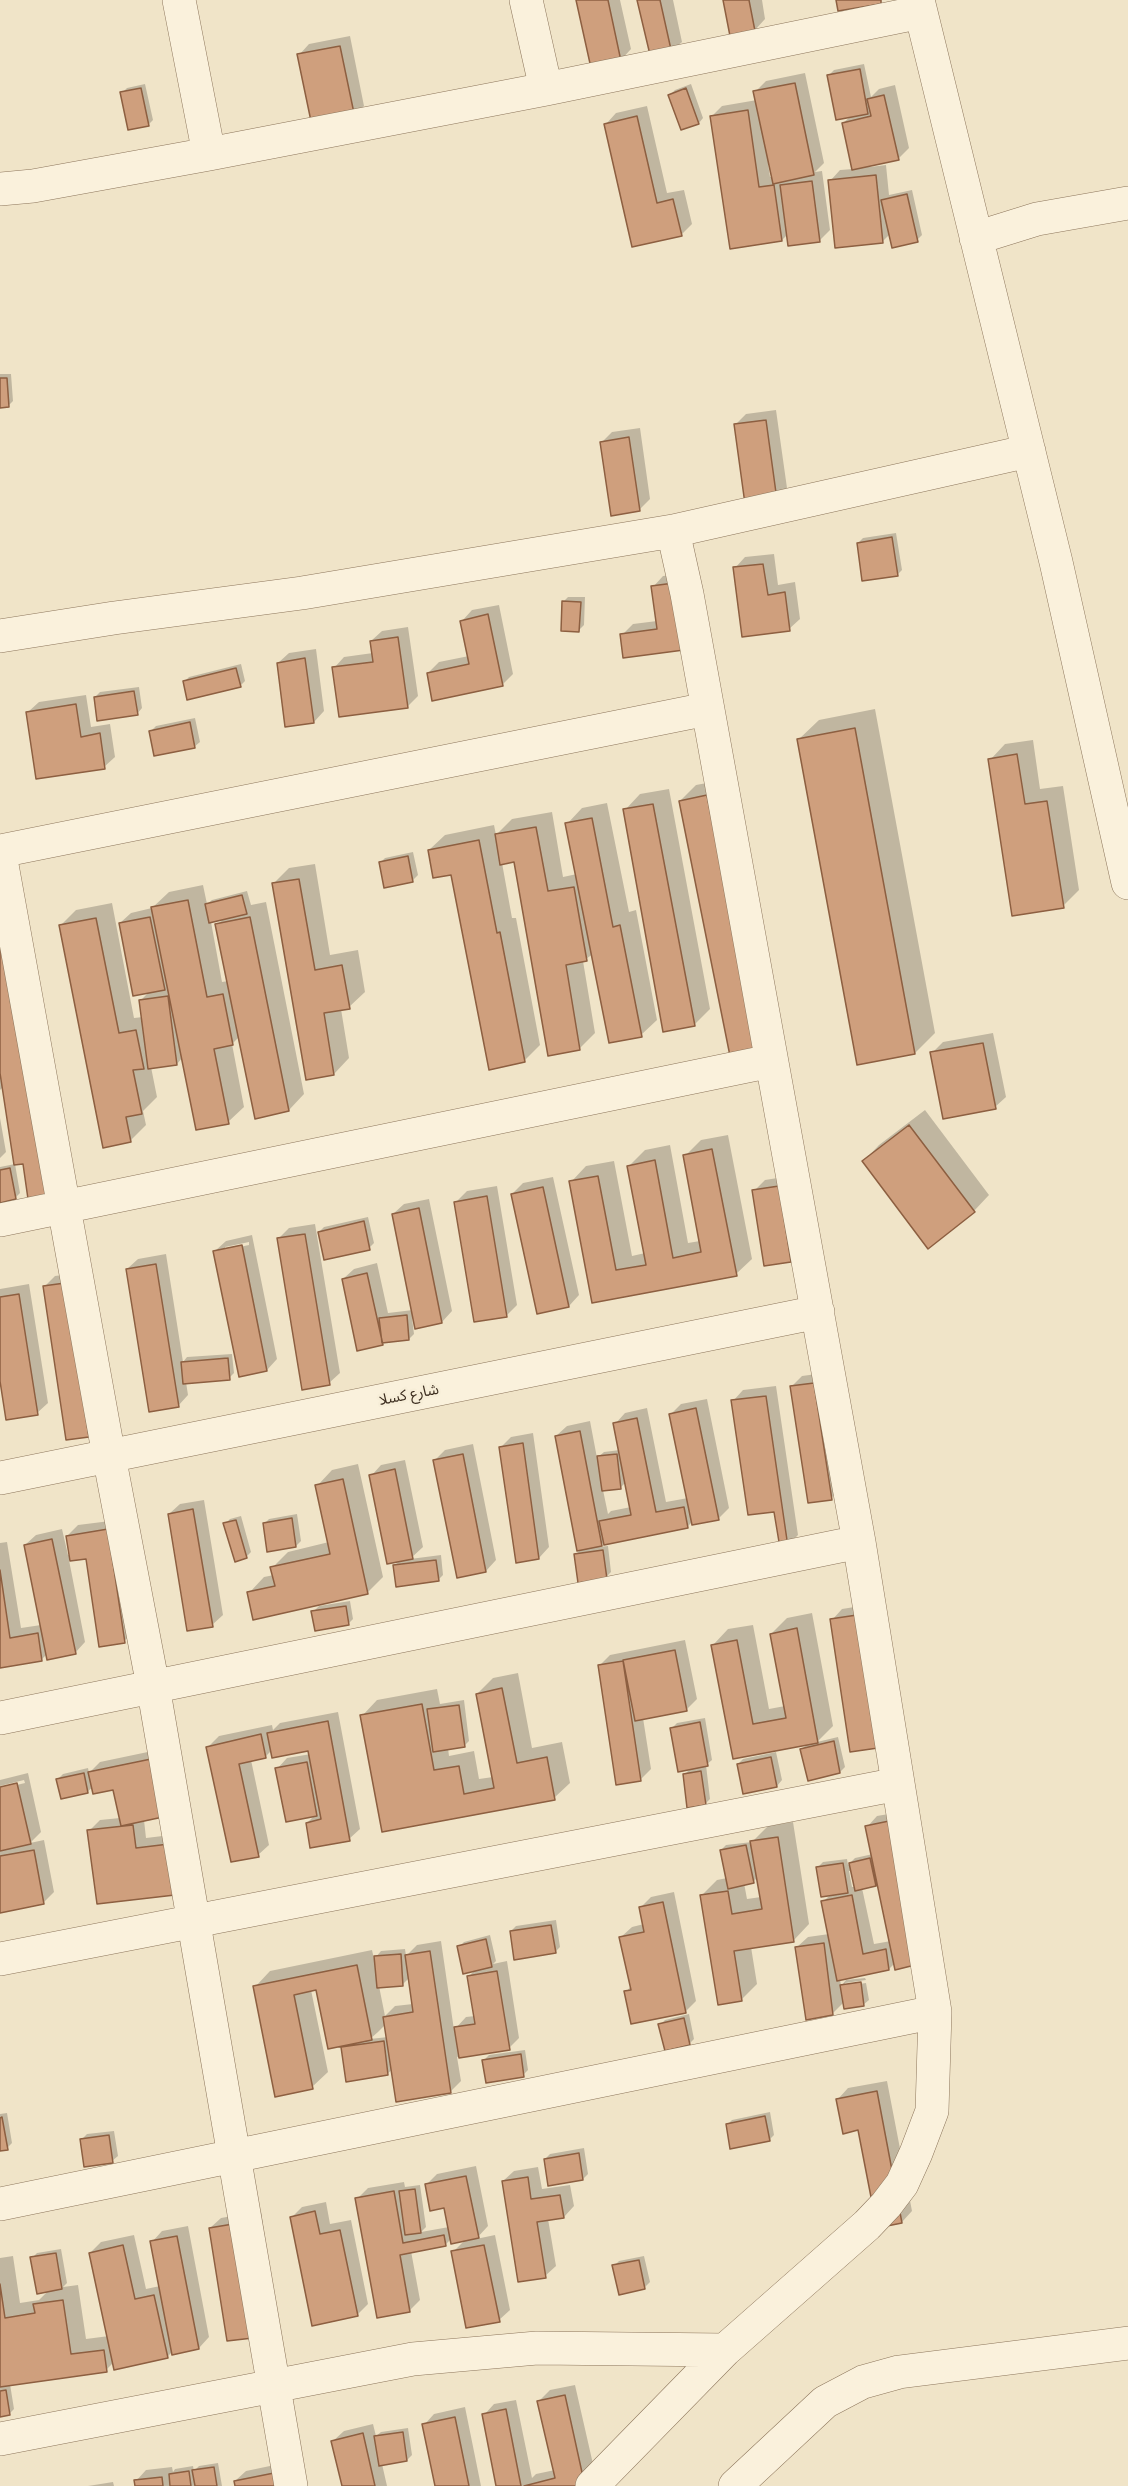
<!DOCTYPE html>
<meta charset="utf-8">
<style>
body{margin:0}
canvas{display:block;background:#f0e4c8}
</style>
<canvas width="1128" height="2486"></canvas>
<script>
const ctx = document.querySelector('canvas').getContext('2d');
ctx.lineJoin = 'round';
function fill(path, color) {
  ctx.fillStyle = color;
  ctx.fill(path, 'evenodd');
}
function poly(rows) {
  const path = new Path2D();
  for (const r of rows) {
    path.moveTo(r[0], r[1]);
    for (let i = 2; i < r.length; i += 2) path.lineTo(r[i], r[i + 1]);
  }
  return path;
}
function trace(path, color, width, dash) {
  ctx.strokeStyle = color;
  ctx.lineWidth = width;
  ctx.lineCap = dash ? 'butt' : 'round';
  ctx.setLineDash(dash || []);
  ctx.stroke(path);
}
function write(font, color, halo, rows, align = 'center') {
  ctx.font = font + ' "PT Serif","Noto Sans Arabic",serif';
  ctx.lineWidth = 5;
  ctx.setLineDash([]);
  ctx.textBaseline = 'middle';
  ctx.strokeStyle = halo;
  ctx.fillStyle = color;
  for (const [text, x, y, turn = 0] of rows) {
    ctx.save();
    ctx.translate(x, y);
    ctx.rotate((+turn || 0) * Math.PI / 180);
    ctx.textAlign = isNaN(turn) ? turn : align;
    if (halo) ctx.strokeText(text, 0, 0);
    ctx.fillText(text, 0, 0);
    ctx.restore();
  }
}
fill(poly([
 [578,0,620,0,631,49,621,60],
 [639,0,673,0,682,42,671,52],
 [724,0,762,0,765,19,755,30],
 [350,36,364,106,354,116,299,55,309,44],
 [864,64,871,97,879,89,895,85,909,148,898,159,870,165,870,167,886,165,889,195,912,190,922,235,917,240,890,234,882,242,830,181,840,170,853,169,843,123,851,116,829,75,834,70],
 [805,73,824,163,815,172,822,171,830,230,819,241,788,234,782,240,712,116,722,106,757,100,755,92,766,81],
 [770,163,773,177,770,177,768,164],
 [145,84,153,120,148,125,122,93,127,88],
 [691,84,703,118,699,123,670,95,675,90],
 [647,106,667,193,684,190,692,224,681,235,633,246,606,124,616,113],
 [0,374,11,374,13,401,8,406,0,406],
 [776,410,787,488,776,499,736,424,746,414],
 [640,428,650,499,639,510,602,442,612,432],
 [896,533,902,570,897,575,858,543,863,538],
 [774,554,778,585,795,582,800,619,789,629,735,568,745,557],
 [685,574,693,638,622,635,633,624,657,621,653,587,663,576],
 [568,597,585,597,584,625,579,630,563,602],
 [499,605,513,674,502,685,428,673,439,662,469,656,462,621,472,610],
 [408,627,418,696,407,707,334,668,344,657,373,653,371,641,382,631],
 [316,649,324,711,314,722,278,663,289,653],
 [241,664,245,681,240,686,184,682,189,677],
 [139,687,142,708,137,714,95,697,100,692],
 [86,695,91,727,110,724,115,757,104,767,28,712,39,702],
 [875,709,935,1033,915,1053,798,740,819,720],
 [195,718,200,742,194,747,151,731,156,726],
 [1033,740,1040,789,1063,786,1079,890,1063,906,990,760,1005,744],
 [723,780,774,1033,680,801,696,785],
 [669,789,710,1009,694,1025,625,810,640,794],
 [607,803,629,912,636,910,657,1020,641,1035,593,954,583,961,595,1033,579,1049,515,861,502,863,512,918,516,918,540,1045,524,1061,452,873,429,850,445,835,494,825,496,835,512,819,552,812,563,877,577,874,567,824,582,808],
 [413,852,418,875,413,880,385,887,380,863,385,858],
 [315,864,330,955,358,950,365,992,349,1007,341,1009,349,1058,334,1074,273,884,289,868],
 [203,885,207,904,212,900,247,891,251,905,266,902,304,1094,289,1110,240,1036,232,1044,244,1107,228,1122,183,1057,177,1064,151,1067,157,1097,143,1111,146,1125,130,1141,60,926,76,910,112,903,134,1018,143,1017,141,1000,150,991,120,923,131,913,152,908,169,892],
 [223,919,217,925,228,981,222,982,211,922],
 [0,926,24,1162,4,1086,0,1090],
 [993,1033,1006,1097,995,1107,932,1053,943,1042],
 [925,1110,989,1195,974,1211,864,1161,879,1145],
 [0,1118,6,1152,0,1158],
 [728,1135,752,1259,736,1274,593,1301,571,1182,586,1166,614,1161,632,1256,645,1253,629,1166,645,1150,670,1145,688,1243,700,1241,685,1156,701,1140],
 [15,1164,20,1193,15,1198,0,1201,0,1167],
 [790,1176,801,1250,790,1260,754,1191,765,1180],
 [553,1177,579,1295,569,1306,512,1194,523,1183],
 [497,1186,517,1305,506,1316,456,1202,467,1191],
 [429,1199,452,1311,442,1322,412,1318,414,1334,409,1339,385,1341,382,1344,343,1279,354,1269,377,1263,388,1313,413,1310,393,1214,404,1204],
 [368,1217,374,1243,369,1248,319,1232,324,1227],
 [315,1224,340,1373,329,1383,279,1238,289,1228],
 [252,1235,277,1359,267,1370,215,1251,226,1241],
 [249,1242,249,1245,225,1250,225,1247],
 [166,1254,183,1362,187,1357,232,1354,234,1373,229,1378,186,1382,188,1395,178,1406,127,1269,138,1259],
 [76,1273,67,1438,44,1287,55,1276],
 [29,1284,48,1403,37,1413,0,1371,0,1289],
 [824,1373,842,1487,831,1498,791,1387,802,1376],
 [776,1386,798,1535,787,1546,776,1510,733,1401,743,1390],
 [707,1399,729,1508,718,1519,693,1521,687,1527,605,1541,599,1547,608,1546,611,1572,606,1577,575,1555,582,1548,556,1436,567,1426,590,1421,597,1458,604,1452,620,1450,615,1424,625,1413,647,1408,666,1502,688,1498,671,1414,681,1404],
 [626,1482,631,1507,611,1511,608,1514,603,1490,621,1487],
 [533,1433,549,1547,539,1558,501,1447,511,1437],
 [473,1444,496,1560,486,1571,435,1460,445,1450],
 [405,1460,423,1547,410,1559,441,1555,443,1575,438,1580,394,1566,400,1560,371,1476,381,1465],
 [358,1464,383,1577,367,1593,249,1593,264,1577,274,1575,272,1568,288,1552,329,1542,317,1486,332,1470],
 [204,1500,223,1615,212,1625,169,1514,180,1504],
 [297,1514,301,1541,296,1546,264,1524,269,1519],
 [241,1516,251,1552,246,1557,225,1524,230,1519],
 [118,1520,135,1631,124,1641,87,1557,69,1560,85,1642,75,1653,47,1654,41,1660,0,1666,0,1543,7,1542,21,1628,41,1625,25,1545,36,1535,62,1529,68,1555,71,1555,67,1536,78,1525],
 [350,1601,353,1619,348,1624,313,1612,319,1606],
 [867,1605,888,1736,832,1620,842,1609],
 [812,1613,833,1726,817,1742,838,1737,845,1767,840,1772,802,1749,808,1743,734,1757,713,1645,728,1629,753,1625,769,1709,785,1706,771,1634,787,1618],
 [685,1640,697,1699,686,1710,643,1718,651,1769,641,1779,599,1666,610,1655],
 [518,1673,532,1748,562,1742,570,1783,554,1798,383,1830,362,1716,377,1700,437,1689,440,1704,464,1700,469,1741,464,1746,448,1748,449,1756,474,1751,479,1779,493,1777,477,1694,493,1678],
 [338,1712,360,1829,349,1839,307,1823,315,1815,277,1769,287,1758,311,1754,310,1749,272,1750,265,1757,251,1760,269,1845,258,1855,208,1747,219,1736,272,1725,273,1730,280,1723],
 [705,1718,712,1760,706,1765,710,1799,705,1804,684,1775,691,1768,672,1728,677,1723],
 [162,1749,144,1820,146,1838,179,1834,185,1883,89,1831,100,1820,120,1818,114,1788,93,1787,87,1792,58,1779,63,1774,88,1768,89,1773,100,1762],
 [776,1752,782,1780,777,1786,738,1764,743,1759],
 [28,1773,41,1832,30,1843,44,1840,54,1892,44,1902,0,1911,0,1789,25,1783,24,1780,0,1786,0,1780],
 [900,1812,895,1963,889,1969,840,1979,841,1986,846,1980,865,1978,866,1980,845,1983,845,1986,866,1983,869,2000,863,2005,844,2002,832,2014,797,1947,808,1937,829,1934,823,1902,830,1895,818,1867,823,1862,847,1859,848,1865,855,1858,873,1854,867,1827,877,1816],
 [849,1871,852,1871,855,1887,852,1887],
 [878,1881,891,1941,874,1944,862,1888,875,1885],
 [793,1822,809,1924,794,1940,751,1947,757,1984,741,2000,702,1895,717,1880,727,1878,721,1850,726,1845,752,1842,768,1826],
 [758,1877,761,1897,747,1899,744,1883,754,1881],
 [674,1892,696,2001,685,2012,626,1992,631,1986,621,1937,632,1927,644,1924,641,1907,651,1897],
 [556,1920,560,1947,555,1952,511,1931,516,1926],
 [490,1935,496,1961,493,1964,507,1961,519,2038,509,2048,457,2057,461,2081,450,2092,393,2069,387,2074,343,2047,346,2044,317,1988,311,1990,328,2072,312,2087,255,1987,270,1971,372,1950,374,1959,381,1951,405,1949,406,1956,417,1945,441,1941,454,2030,466,2017,475,2016,469,1976,475,1970,459,1947,464,1942],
 [410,1977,413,2004,395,2006,385,2016,379,1986,403,1984],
 [386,2024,388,2037,370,2039,378,2032],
 [689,2014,694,2039,689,2044,660,2025,665,2020],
 [525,2050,528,2070,523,2075,484,2060,489,2055],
 [887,2081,912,2211,902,2222,859,2129,838,2099,848,2088],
 [770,2112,774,2135,769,2140,727,2125,732,2120],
 [7,2113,12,2143,7,2148,0,2149,0,2114],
 [114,2131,118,2156,112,2161,82,2139,87,2134],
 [584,2148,588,2174,583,2179,545,2159,550,2154],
 [476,2166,488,2226,476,2239,495,2235,510,2310,499,2320,453,2252,466,2239,451,2239,445,2245,411,2251,420,2300,409,2311,357,2199,368,2188,404,2182,405,2187,420,2185,426,2227,421,2232,449,2227,445,2207,426,2185,437,2174],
 [538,2167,542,2189,570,2185,574,2206,564,2217,548,2219,556,2266,545,2276,503,2181,514,2171],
 [326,2202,330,2224,351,2220,368,2304,357,2315,291,2218,302,2207],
 [261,2211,268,2260,210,2228,221,2218],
 [188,2226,209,2337,199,2348,173,2351,167,2357,114,2362,106,2370,10,2384,14,2409,9,2414,0,2416,0,2258,13,2256,20,2303,39,2300,49,2290,32,2258,37,2253,61,2249,67,2283,63,2287,78,2285,86,2339,109,2336,90,2253,101,2242,134,2235,146,2289,160,2286,152,2242,162,2231],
 [644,2256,650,2282,645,2287,620,2293,614,2266,619,2261],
 [575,2385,598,2486,498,2486,484,2415,494,2404,516,2400,532,2478,536,2474,555,2470,539,2401,550,2390],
 [465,2407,481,2486,436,2486,424,2425,434,2414],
 [373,2424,376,2436,381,2432,408,2428,412,2455,407,2460,382,2464,387,2486,343,2486,333,2441,344,2431],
 [289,2462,293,2486,236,2486,235,2481,246,2471],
 [218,2463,222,2486,136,2486,136,2481,146,2470,172,2467,173,2472,175,2469,193,2466,194,2471,199,2466],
 [113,2482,114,2486,88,2486]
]), '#0003');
const building = poly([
 [576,0,608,0,621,61,591,68,576,0],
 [637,0,660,0,672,54,651,59,637,0],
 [723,0,749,0,755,31,730,36,723,0],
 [836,0,881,0,881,4,838,11,836,0],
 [340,46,355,118,312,126,297,54,340,46],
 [860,69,868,114,836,120,827,75,860,69],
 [795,83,814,175,773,184,753,91,795,83],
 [141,88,149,126,128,130,120,92,141,88],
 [686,88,699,124,681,130,668,95,686,88],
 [884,95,899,160,852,170,842,123,871,116,867,99,884,95],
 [748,110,759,187,774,185,782,241,730,249,710,116,748,110],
 [637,116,657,203,673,199,682,236,632,247,604,124,637,116],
 [876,175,883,243,835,248,828,180,876,175],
 [812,181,820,242,788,246,780,185,812,181],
 [907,194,918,242,892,248,881,200,907,194],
 [0,378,7,378,9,407,0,408,0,378],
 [766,420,777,500,745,504,734,424,766,420],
 [629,437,640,511,611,516,600,442,629,437],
 [892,537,898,576,862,581,857,543,892,537],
 [763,564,768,595,785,592,790,631,742,637,733,567,763,564],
 [674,583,684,650,623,658,620,634,657,629,651,586,674,583],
 [562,601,581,602,579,632,561,631,562,601],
 [488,614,503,686,432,701,427,673,469,664,460,621,488,614],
 [398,637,408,708,339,717,332,667,373,662,370,641,398,637],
 [305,658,314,723,285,727,277,663,305,658],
 [236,668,241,687,187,700,183,681,236,668],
 [134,691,138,715,97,721,94,697,134,691],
 [76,704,81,737,100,733,105,769,36,779,26,712,76,704],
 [190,722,195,748,154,756,149,731,190,722],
 [855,728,915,1054,857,1065,797,739,855,728],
 [1017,754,1025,804,1047,801,1064,908,1012,916,988,759,1017,754],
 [707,795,759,1050,730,1056,679,801,707,795],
 [653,804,695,1026,663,1032,623,809,653,804],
 [592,818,613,927,620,925,642,1037,609,1043,565,823,592,818],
 [536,827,548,891,574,887,587,961,566,965,580,1050,548,1056,514,862,500,865,495,834,536,827],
 [479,840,497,933,500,932,525,1062,489,1070,451,875,433,878,428,850,479,840],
 [408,856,413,882,384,888,379,862,408,856],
 [299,879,315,970,342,965,350,1009,324,1013,334,1075,306,1080,272,883,299,879],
 [242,895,247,914,209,923,205,904,242,895],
 [188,900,207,997,223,994,233,1045,214,1049,229,1124,196,1130,151,907,188,900],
 [150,917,165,990,133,996,119,923,150,917],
 [250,917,289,1111,255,1119,215,924,250,917],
 [96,918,119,1033,136,1030,144,1069,133,1070,142,1114,126,1117,131,1142,103,1148,59,925,96,918],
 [0,939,47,1197,28,1199,23,1164,14,1165,0,1073,0,939],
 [168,996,177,1065,148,1069,139,1000,168,996],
 [983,1043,996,1109,943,1119,930,1052,983,1043],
 [909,1125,975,1212,928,1249,862,1161,909,1125],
 [712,1149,737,1276,592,1303,569,1181,598,1176,616,1270,646,1265,627,1166,655,1160,673,1258,701,1252,683,1155,712,1149],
 [10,1168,16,1199,0,1203,0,1170,10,1168],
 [779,1186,791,1262,764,1266,752,1190,779,1186],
 [543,1187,569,1307,537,1314,511,1194,543,1187],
 [487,1196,507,1317,474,1322,454,1202,487,1196],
 [419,1208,442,1323,415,1329,392,1214,419,1208],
 [364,1221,370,1250,324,1260,318,1232,364,1221],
 [305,1234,330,1385,302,1390,277,1238,305,1234],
 [242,1245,267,1371,239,1377,213,1251,242,1245],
 [156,1264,179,1407,149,1412,126,1269,156,1264],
 [367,1273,383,1345,357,1351,342,1279,367,1273],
 [65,1283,89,1437,66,1440,43,1286,65,1283],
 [19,1294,38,1415,6,1420,0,1381,0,1297,19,1294],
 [407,1315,409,1340,382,1343,379,1318,407,1315],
 [228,1358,230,1380,183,1384,181,1362,228,1358],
 [814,1383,832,1500,808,1503,790,1386,814,1383],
 [766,1396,788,1547,780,1548,774,1512,748,1515,731,1400,766,1396],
 [696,1408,719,1520,692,1525,669,1414,696,1408],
 [637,1418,656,1512,684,1507,688,1528,604,1545,599,1521,631,1515,613,1423,637,1418],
 [580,1431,602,1546,577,1551,555,1436,580,1431],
 [523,1443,539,1559,516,1563,499,1447,523,1443],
 [463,1454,486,1572,457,1578,433,1460,463,1454],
 [617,1454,621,1489,602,1491,597,1456,617,1454],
 [395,1469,413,1559,387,1564,369,1475,395,1469],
 [343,1479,368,1594,253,1620,247,1592,275,1586,270,1567,330,1554,315,1485,343,1479],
 [193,1509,213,1627,187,1631,168,1514,193,1509],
 [292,1518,296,1547,267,1552,263,1523,292,1518],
 [236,1520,247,1558,235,1562,223,1523,236,1520],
 [108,1529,125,1643,99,1647,86,1559,70,1561,66,1536,108,1529],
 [52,1539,76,1654,47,1660,24,1545,52,1539],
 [603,1550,607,1579,578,1583,574,1554,603,1550],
 [436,1560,439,1581,396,1587,393,1565,436,1560],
 [0,1570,10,1638,38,1633,42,1661,0,1668,0,1570],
 [346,1606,349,1625,315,1631,311,1611,346,1606],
 [857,1615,878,1748,850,1752,830,1619,857,1615],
 [797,1628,818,1743,733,1759,711,1645,737,1640,753,1724,786,1718,770,1634,797,1628],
 [675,1650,687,1711,635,1721,623,1660,675,1650],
 [623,1661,641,1781,616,1785,598,1665,623,1661],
 [502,1688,517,1763,547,1757,555,1800,382,1832,360,1715,422,1704,434,1770,459,1766,464,1794,494,1788,476,1694,502,1688],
 [459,1705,465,1747,433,1752,427,1709,459,1705],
 [328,1721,350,1841,310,1848,306,1823,321,1819,308,1751,272,1758,267,1733,328,1721],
 [700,1722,708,1766,678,1772,670,1728,700,1722],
 [261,1734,266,1758,239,1764,259,1857,231,1862,206,1747,261,1734],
 [834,1741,840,1773,808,1781,800,1749,834,1741],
 [771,1757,777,1787,743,1794,737,1764,771,1757],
 [151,1759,163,1817,121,1826,113,1790,93,1794,88,1772,151,1759],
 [307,1762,317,1816,286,1822,275,1768,307,1762],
 [701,1771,706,1805,687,1808,683,1774,701,1771],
 [84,1773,88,1793,61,1799,56,1779,84,1773],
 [17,1783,31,1844,0,1851,0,1787,17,1783],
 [889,1821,919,1964,895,1970,865,1826,889,1821],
 [133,1825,136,1848,169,1844,175,1895,97,1904,87,1830,133,1825],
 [778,1837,794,1942,734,1951,742,2001,718,2005,700,1895,728,1891,732,1914,762,1909,750,1841,778,1837],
 [746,1845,754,1883,728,1889,720,1850,746,1845],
 [34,1850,44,1904,0,1913,0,1856,34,1850],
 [870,1858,876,1886,855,1891,849,1863,870,1858],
 [843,1863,848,1893,821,1897,816,1867,843,1863],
 [852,1895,863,1954,886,1949,889,1970,837,1981,821,1901,852,1895],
 [663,1902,686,2013,631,2024,624,1991,631,1990,619,1937,644,1932,639,1907,663,1902],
 [551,1925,556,1953,514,1960,510,1931,551,1925],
 [486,1939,492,1967,463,1974,457,1946,486,1939],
 [824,1943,833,2015,806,2020,795,1947,824,1943],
 [430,1951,451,2093,396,2102,383,2017,413,2012,405,1955,430,1951],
 [401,1954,403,1986,377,1988,374,1956,401,1954],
 [357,1965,372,2040,328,2049,316,1990,294,1995,313,2089,275,2097,253,1986,357,1965],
 [497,1971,510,2050,459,2058,454,2027,475,2024,467,1976,497,1971],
 [861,1982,864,2006,844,2009,840,1985,861,1982],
 [684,2018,690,2045,665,2051,658,2024,684,2018],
 [384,2041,388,2075,346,2082,341,2047,384,2041],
 [521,2054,524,2077,486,2083,482,2060,521,2054],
 [877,2091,902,2223,877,2228,858,2130,843,2134,836,2099,877,2091],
 [765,2116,770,2141,730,2149,726,2124,765,2116],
 [2,2117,8,2150,0,2151,0,2118,2,2117],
 [109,2135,113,2163,84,2167,80,2139,109,2135],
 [579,2153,583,2180,548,2186,544,2159,579,2153],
 [466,2176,479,2238,451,2244,444,2208,430,2211,425,2184,466,2176],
 [528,2177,531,2199,560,2195,564,2218,537,2222,546,2278,518,2282,502,2181,528,2177],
 [415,2189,421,2233,405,2235,399,2191,415,2189],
 [394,2191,403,2243,444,2235,446,2246,400,2255,410,2312,377,2318,355,2198,394,2191],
 [315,2211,320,2234,340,2230,358,2316,312,2326,290,2217,315,2211],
 [251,2221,253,2338,227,2341,209,2228,251,2221],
 [177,2236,199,2349,172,2355,150,2241,177,2236],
 [123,2245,135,2299,154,2295,168,2358,114,2370,89,2253,123,2245],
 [484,2245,500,2322,466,2328,451,2251,484,2245],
 [56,2253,62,2289,37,2294,30,2257,56,2253],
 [639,2260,645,2289,619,2295,612,2265,639,2260],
 [0,2284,5,2318,35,2313,33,2304,63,2300,71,2354,104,2350,107,2372,0,2387,0,2284],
 [6,2390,10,2415,0,2417,0,2391,6,2390],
 [565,2395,585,2486,524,2486,555,2478,537,2401,565,2395],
 [506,2409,521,2486,496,2486,482,2414,506,2409],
 [455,2417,469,2486,435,2486,422,2424,455,2417],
 [403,2432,407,2461,379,2466,374,2436,403,2432],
 [363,2433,375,2486,342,2486,331,2441,363,2433],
 [214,2467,217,2486,195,2486,192,2470,214,2467],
 [189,2471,191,2486,170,2486,169,2474,189,2471],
 [279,2472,281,2486,235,2486,234,2481,279,2472],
 [162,2477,163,2486,135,2486,134,2480,162,2477]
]);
fill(building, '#cf9f7d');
trace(building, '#8d5f41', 1.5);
const minor = poly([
 [179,0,209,154],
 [526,0,546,89],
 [918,0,1056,562,1128,883],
 [0,189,33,186,209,154,546,89,921,12],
 [976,238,1037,219,1128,203],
 [0,636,114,618,302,593,673,531,1029,451],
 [0,851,707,709],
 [0,854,109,1456,153,1686,291,2486],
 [0,1220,771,1061],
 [0,1478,818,1312],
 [0,1718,859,1542],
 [0,1959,898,1784],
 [0,2204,935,2012],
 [0,2439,413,2359,537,2348,725,2350],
 [592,2486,725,2350,867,2225,886,2205,902,2184,916,2153,932,2111,935,2012,859,1542,687,594,673,531],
 [735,2486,825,2402,863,2382,899,2372,1128,2343]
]);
trace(minor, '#8d765c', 34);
trace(minor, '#faf1dc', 33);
write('15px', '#3d2e20', '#f7eed8', [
 ["شارع كسلا",409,1395,-11]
]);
</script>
